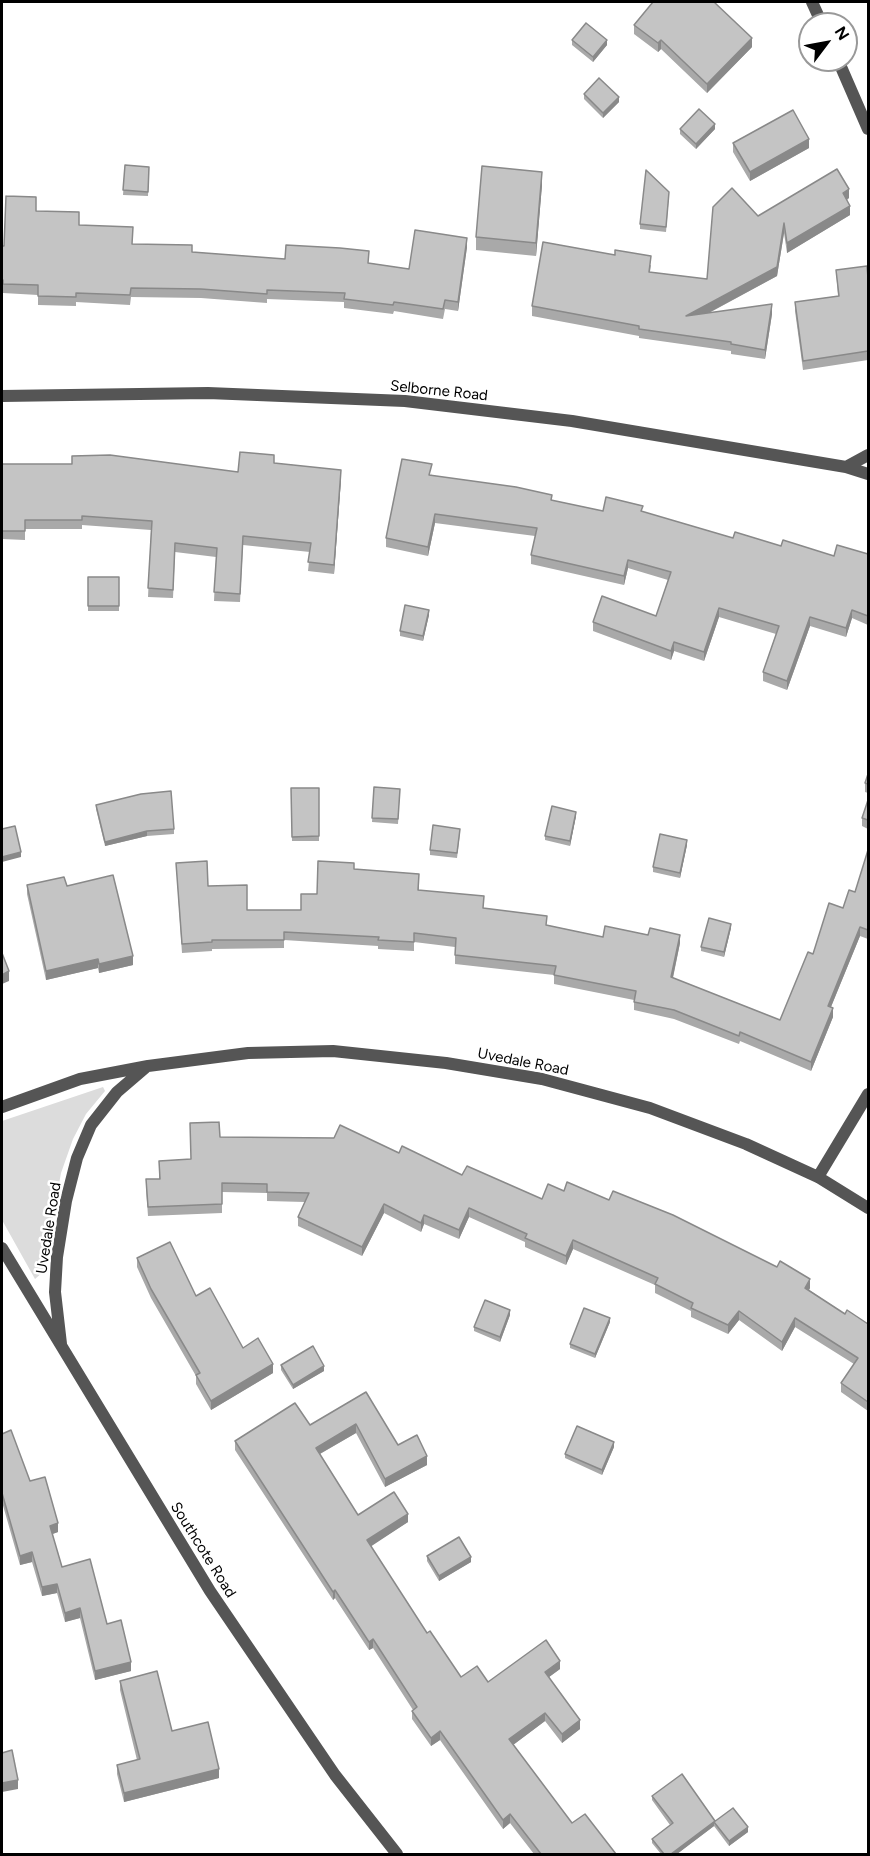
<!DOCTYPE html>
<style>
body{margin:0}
#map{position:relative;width:870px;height:1856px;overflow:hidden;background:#fff;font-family:Figtree,sans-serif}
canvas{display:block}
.frame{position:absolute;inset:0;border:3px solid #000;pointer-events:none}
.north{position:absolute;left:798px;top:12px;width:60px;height:60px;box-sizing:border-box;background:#fff;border:2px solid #999;border-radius:50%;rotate:58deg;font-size:16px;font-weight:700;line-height:24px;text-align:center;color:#000}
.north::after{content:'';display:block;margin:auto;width:21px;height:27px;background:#000;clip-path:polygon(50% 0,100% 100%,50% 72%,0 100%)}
</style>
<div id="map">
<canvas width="870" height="1856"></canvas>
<div class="frame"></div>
<div class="north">N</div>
</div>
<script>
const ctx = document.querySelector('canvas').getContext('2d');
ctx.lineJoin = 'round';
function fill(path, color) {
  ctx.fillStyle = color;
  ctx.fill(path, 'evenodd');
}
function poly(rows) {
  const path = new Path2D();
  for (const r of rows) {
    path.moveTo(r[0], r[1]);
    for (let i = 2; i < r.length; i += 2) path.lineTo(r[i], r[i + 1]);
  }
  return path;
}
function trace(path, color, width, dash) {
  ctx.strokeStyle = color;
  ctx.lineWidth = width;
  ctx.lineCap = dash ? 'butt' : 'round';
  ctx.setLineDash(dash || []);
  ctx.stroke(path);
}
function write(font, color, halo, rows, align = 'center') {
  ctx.font = font + ' Figtree,sans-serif';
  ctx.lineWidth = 5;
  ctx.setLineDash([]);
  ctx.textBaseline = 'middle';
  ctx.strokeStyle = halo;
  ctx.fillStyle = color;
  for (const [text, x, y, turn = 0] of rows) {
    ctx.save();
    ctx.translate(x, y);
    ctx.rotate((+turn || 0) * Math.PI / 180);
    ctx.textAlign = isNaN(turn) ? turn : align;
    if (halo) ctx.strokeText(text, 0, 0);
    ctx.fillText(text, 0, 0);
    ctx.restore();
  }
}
fill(poly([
 [103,1087,105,1091,86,1114,73,1139,61,1173,43,1272,35,1279,2,1220,2,1121]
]), '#dcdcdc');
trace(poly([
 [812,2,822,24],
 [838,60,868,129],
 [2,396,208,393,405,401,572,421,846,467,868,474],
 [846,467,868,455],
 [2,1107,80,1079,148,1066,248,1053,333,1051,446,1063,542,1079,650,1108,746,1144,818,1177,868,1208],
 [818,1177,868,1094],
 [2,1248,210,1591,335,1775,397,1854],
 [61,1344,55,1292,57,1257,66,1201,77,1158,91,1125,117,1092,145,1068]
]), '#555', 12);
fill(poly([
 [634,25,752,47,707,93,661,49,658,52,634,34],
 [572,40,607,45,593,62,572,45],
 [584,94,619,102,603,118,584,99],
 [680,129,715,129,696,149,680,134],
 [733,143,809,148,750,181,733,152],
 [125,165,149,167,148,196,123,195],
 [542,185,536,256,476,250,476,237],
 [669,196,666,232,640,229,640,224],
 [849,198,847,200,850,215,787,253,784,233,777,276,709,313,772,314,765,359,731,354,731,351,639,338,639,336,532,316,532,306,651,265,650,272,707,279,758,216],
 [36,211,133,244,192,252,285,259,369,263,409,269,467,247,458,311,445,309,443,319,394,311,393,314,344,308,344,302,267,299,267,303,201,298,131,297,130,305,76,302,76,306,38,305,38,295,3,293,3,289,2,289,2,246,4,246],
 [836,270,868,278,868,360,803,370,795,311,795,302,838,296],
 [274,463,341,479,334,574,308,571,310,552,243,545,240,602,214,601,216,557,175,552,173,598,148,597,151,530,82,525,82,529,25,529,25,540,2,539,2,464,238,472],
 [432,473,431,475,603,511,643,512,733,538,834,556,868,554,868,625,852,618,846,637,810,626,787,690,763,681,763,672,776,634,719,617,704,661,674,651,671,660,593,631,593,622,656,616,668,580,628,568,624,585,531,564,531,555,535,536,435,523,428,556,386,547,386,538],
 [88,577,119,577,119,611,88,611],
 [429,615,423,641,400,636,400,631],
 [868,774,868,793,865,792,865,783],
 [374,787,400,789,398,824,372,822],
 [291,788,319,788,319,841,292,841],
 [868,800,868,829,862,826,862,818],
 [96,805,174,829,174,834,147,836,105,846,96,809],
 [576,816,570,846,545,840,545,836],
 [460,833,457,858,430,855,430,850],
 [687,845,680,878,653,872,653,867],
 [868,850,868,939,860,936,831,1007,833,1017,811,1071,740,1041,739,1044,674,1019,634,1010,634,1000,554,984,554,975,455,964,455,947,414,942,414,951,378,949,378,946,284,940,284,948,212,949,212,951,182,953,176,863,208,886,247,910,301,910,317,894,354,869,419,883,419,890,547,925,603,937,680,943,673,978,780,1020,813,954,843,908,855,892],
 [27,885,67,886,133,965,99,973,98,968,46,980,27,894],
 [731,928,724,957,701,951,701,947],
 [220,1137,399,1153,462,1175,542,1199,810,1288,809,1290,845,1314,868,1324,868,1411,841,1392,841,1383,854,1364,795,1327,782,1351,739,1320,728,1334,691,1317,691,1311,655,1293,655,1285,573,1249,566,1265,525,1247,525,1242,469,1217,459,1239,424,1224,421,1232,384,1213,362,1256,298,1226,298,1217,305,1202,267,1201,267,1193,222,1192,222,1213,148,1216,146,1188,159,1179,159,1161,191,1159],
 [137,1258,196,1296,243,1348,273,1373,211,1410,196,1384,196,1376,151,1298,137,1267],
 [510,1315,500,1342,474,1331,474,1327],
 [610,1322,595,1358,570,1348,570,1344],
 [281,1365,324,1371,293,1389,281,1370],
 [366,1392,398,1445,427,1465,385,1487,356,1433,320,1454,358,1515,408,1522,370,1546,427,1633,461,1677,488,1682,560,1669,549,1677,580,1729,562,1743,545,1721,513,1745,572,1823,616,1854,534,1854,510,1823,503,1829,440,1740,431,1746,412,1719,412,1711,413,1710,373,1648,369,1650,335,1598,333,1600,235,1450,235,1441,310,1425],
 [2,1434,58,1532,52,1534,62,1567,107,1624,131,1671,95,1680,80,1618,65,1622,57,1593,42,1596,32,1562,20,1565,2,1502],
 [614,1447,602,1475,565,1458,565,1454],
 [427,1556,471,1562,439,1581,427,1561],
 [120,1681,172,1731,219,1778,124,1802,117,1774,117,1765,137,1760,120,1690],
 [652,1796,715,1821,748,1832,729,1846,714,1826,677,1854,661,1854,652,1843,652,1839,670,1825,652,1800]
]), '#a9a9a9');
fill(poly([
 [752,38,752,47,707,93,707,84],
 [607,40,607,45,593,62,593,57],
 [661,40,661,49,658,52,658,43],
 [619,97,619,102,603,118,603,113],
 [715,124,715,129,696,149,696,144],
 [809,139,809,148,750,181,750,172],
 [542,172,542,185,536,256,536,243],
 [849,189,849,198,843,202,843,193],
 [850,206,850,215,787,253,787,243],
 [784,223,784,233,777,276,686,325,686,316],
 [467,238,467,247,458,311,458,302],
 [772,304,772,314,765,359,765,350],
 [341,470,341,479,334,574,334,565],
 [435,514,435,523,428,556,428,547],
 [628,560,628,568,624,585,624,576],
 [719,608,719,617,704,661,704,652],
 [429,610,429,615,423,641,423,636],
 [852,610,852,618,846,637,846,628],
 [810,617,810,626,787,690,787,681],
 [674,642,674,651,671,660,671,651],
 [576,812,576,816,570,846,570,841],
 [147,831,147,836,105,846,105,842],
 [687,840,687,845,680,878,680,873],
 [21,852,21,857,2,862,2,857],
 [731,924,731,928,724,957,724,952],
 [860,927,860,936,828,1014,828,1006],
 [680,935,680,943,671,986,671,977],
 [133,956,133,965,99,973,99,964],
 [98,959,98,968,46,980,46,971],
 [9,971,9,981,2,984,2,975],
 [833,1008,833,1017,811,1071,811,1062],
 [384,1204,384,1213,362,1256,362,1247],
 [469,1208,469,1217,459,1239,459,1230],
 [424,1215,424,1224,421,1232,421,1223],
 [573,1240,573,1249,566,1265,566,1256],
 [810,1279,810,1288,805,1297,805,1288],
 [510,1310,510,1315,500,1342,500,1337],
 [739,1311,739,1320,728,1334,728,1325],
 [610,1318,610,1322,595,1358,595,1354],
 [795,1318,795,1327,782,1351,782,1342],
 [273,1364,273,1373,211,1410,211,1401],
 [324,1366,324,1371,293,1389,293,1385],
 [356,1424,356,1433,316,1456,316,1448],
 [614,1442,614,1447,602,1475,602,1470],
 [427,1456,427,1465,385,1487,385,1479],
 [408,1514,408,1522,367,1549,367,1540],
 [58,1523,58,1532,50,1535,50,1526],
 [32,1552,32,1562,20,1565,20,1556],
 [471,1557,471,1562,439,1581,439,1576],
 [57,1584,57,1593,42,1596,42,1587],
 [335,1590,335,1598,333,1600,333,1592],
 [80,1608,80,1618,65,1622,65,1613],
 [373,1639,373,1648,369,1650,369,1642],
 [560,1661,560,1669,545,1680,545,1672],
 [131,1662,131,1671,95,1680,95,1671],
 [545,1713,545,1721,509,1748,509,1739],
 [580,1720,580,1729,562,1743,562,1734],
 [440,1731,440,1740,431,1746,431,1738],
 [219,1769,219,1778,124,1802,124,1793],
 [18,1780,18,1789,2,1792,2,1783],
 [510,1814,510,1823,503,1829,503,1820],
 [714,1822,714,1826,677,1854,671,1854],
 [748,1827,748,1832,729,1846,729,1841]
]), '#898989');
const building = poly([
 [653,2,714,2,752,38,707,84,661,40,658,43,634,25,653,2],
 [586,23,607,40,593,57,572,40,586,23],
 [599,78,619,97,603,113,584,94,599,78],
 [699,109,715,124,696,144,680,129,699,109],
 [793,110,809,139,750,172,733,143,793,110],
 [125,165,149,167,148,192,123,190,125,165],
 [482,166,542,172,536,243,476,237,482,166],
 [837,169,849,189,843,193,850,206,787,243,784,223,777,267,686,316,772,304,765,350,731,344,731,342,639,329,639,326,532,306,543,242,615,255,615,250,651,256,649,272,707,279,713,207,732,188,758,216,837,169],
 [646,170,669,192,666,227,640,224,646,170],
 [6,196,36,197,36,211,79,212,79,225,133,227,132,244,192,245,192,252,285,259,286,245,340,248,369,251,368,263,409,269,415,230,467,238,458,302,445,300,443,309,394,302,393,305,344,299,345,293,267,290,267,294,201,289,131,288,130,295,76,293,76,297,38,296,38,285,3,284,3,280,2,280,2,246,4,246,6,196],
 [867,266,868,278,868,351,803,361,795,302,839,296,836,270,867,266],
 [240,452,274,455,274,463,341,470,334,565,308,562,311,543,243,536,240,594,214,592,217,548,175,543,173,590,148,588,152,521,82,516,82,520,25,520,25,531,2,531,2,464,72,464,72,456,110,455,238,472,240,452],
 [402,459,432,464,429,475,516,487,552,495,551,500,603,511,606,497,643,506,641,511,733,538,735,532,781,546,783,540,834,556,837,545,868,554,868,616,852,610,846,628,810,617,787,681,763,672,779,626,719,608,704,652,674,642,671,651,593,622,602,596,656,616,671,572,628,560,624,576,531,555,537,528,435,514,428,547,386,538,402,459],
 [88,577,119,577,119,606,88,606,88,577],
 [405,605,429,610,423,636,400,631,405,605],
 [868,774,868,784,865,783,868,774],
 [374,787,400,789,398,819,372,818,374,787],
 [291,788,319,788,319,836,292,837,291,788],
 [171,791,174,829,147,831,105,842,96,805,141,794,171,791],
 [868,800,868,820,862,818,868,800],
 [552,806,576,812,570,841,545,836,552,806],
 [433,825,460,829,457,853,430,850,433,825],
 [15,826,21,852,2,857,2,829,15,826],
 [660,834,687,840,680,873,653,867,660,834],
 [868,850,868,930,860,927,828,1006,833,1008,811,1062,740,1032,739,1036,674,1010,634,1002,636,991,554,975,556,966,455,955,456,938,414,933,414,942,378,940,379,937,284,932,284,940,212,940,212,942,182,944,176,863,207,861,208,886,247,885,247,910,301,910,301,894,317,894,318,861,354,863,354,869,419,874,418,890,484,896,483,908,547,916,546,925,603,937,605,926,648,935,650,928,680,935,671,977,780,1020,808,952,813,954,829,903,843,908,849,890,855,892,868,850],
 [113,875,133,956,99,964,98,959,46,971,27,885,64,877,67,886,113,875],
 [709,918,731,924,724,952,701,947,709,918],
 [2,953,9,971,2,975,2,953],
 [219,1122,220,1137,334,1138,340,1125,399,1153,402,1146,462,1175,467,1166,542,1199,548,1184,564,1191,567,1182,609,1200,613,1191,673,1215,777,1267,780,1261,810,1279,805,1288,845,1314,847,1310,868,1324,868,1402,841,1383,858,1358,795,1318,782,1342,739,1311,728,1325,691,1308,693,1303,655,1284,658,1278,573,1240,566,1256,525,1238,527,1234,469,1208,459,1230,424,1215,421,1223,384,1204,362,1247,298,1217,309,1193,267,1192,267,1184,222,1183,222,1204,148,1207,146,1179,160,1179,159,1161,191,1159,190,1123,219,1122],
 [170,1242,196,1296,210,1288,243,1348,258,1338,273,1364,211,1401,196,1375,200,1373,151,1289,137,1258,170,1242],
 [485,1300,510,1310,500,1337,474,1327,485,1300],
 [584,1308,610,1318,595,1354,570,1344,584,1308],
 [313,1346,324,1366,293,1385,281,1365,313,1346],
 [366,1392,398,1445,417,1435,427,1456,385,1479,356,1424,316,1448,358,1515,394,1492,408,1514,367,1540,427,1633,430,1631,461,1677,477,1666,488,1682,546,1640,560,1661,545,1672,580,1720,562,1734,545,1713,509,1739,572,1823,585,1814,616,1854,541,1854,510,1814,503,1820,440,1731,431,1738,412,1711,417,1707,373,1639,369,1642,335,1590,333,1592,235,1441,295,1403,310,1425,366,1392],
 [577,1426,614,1442,602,1470,565,1454,577,1426],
 [11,1430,30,1481,45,1477,58,1523,50,1526,62,1567,90,1559,107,1624,121,1620,131,1662,95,1671,80,1608,65,1613,57,1584,42,1587,32,1552,20,1556,2,1493,2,1434,11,1430],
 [459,1537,471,1557,439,1576,427,1556,459,1537],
 [157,1671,172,1731,208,1722,219,1769,124,1793,117,1765,140,1759,120,1681,157,1671],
 [12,1750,18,1780,2,1783,2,1753,12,1750],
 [682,1774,715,1821,671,1854,664,1854,652,1839,673,1823,652,1796,682,1774],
 [733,1808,748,1827,729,1841,714,1822,733,1808]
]);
fill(building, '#c4c4c4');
trace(building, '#898989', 1.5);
write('15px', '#000', '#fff', [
 ["Selborne Road",439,391,6],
 ["Uvedale Road",523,1062,11],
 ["Uvedale Road",49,1228,-81],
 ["Southcote Road",203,1550,58]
]);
</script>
